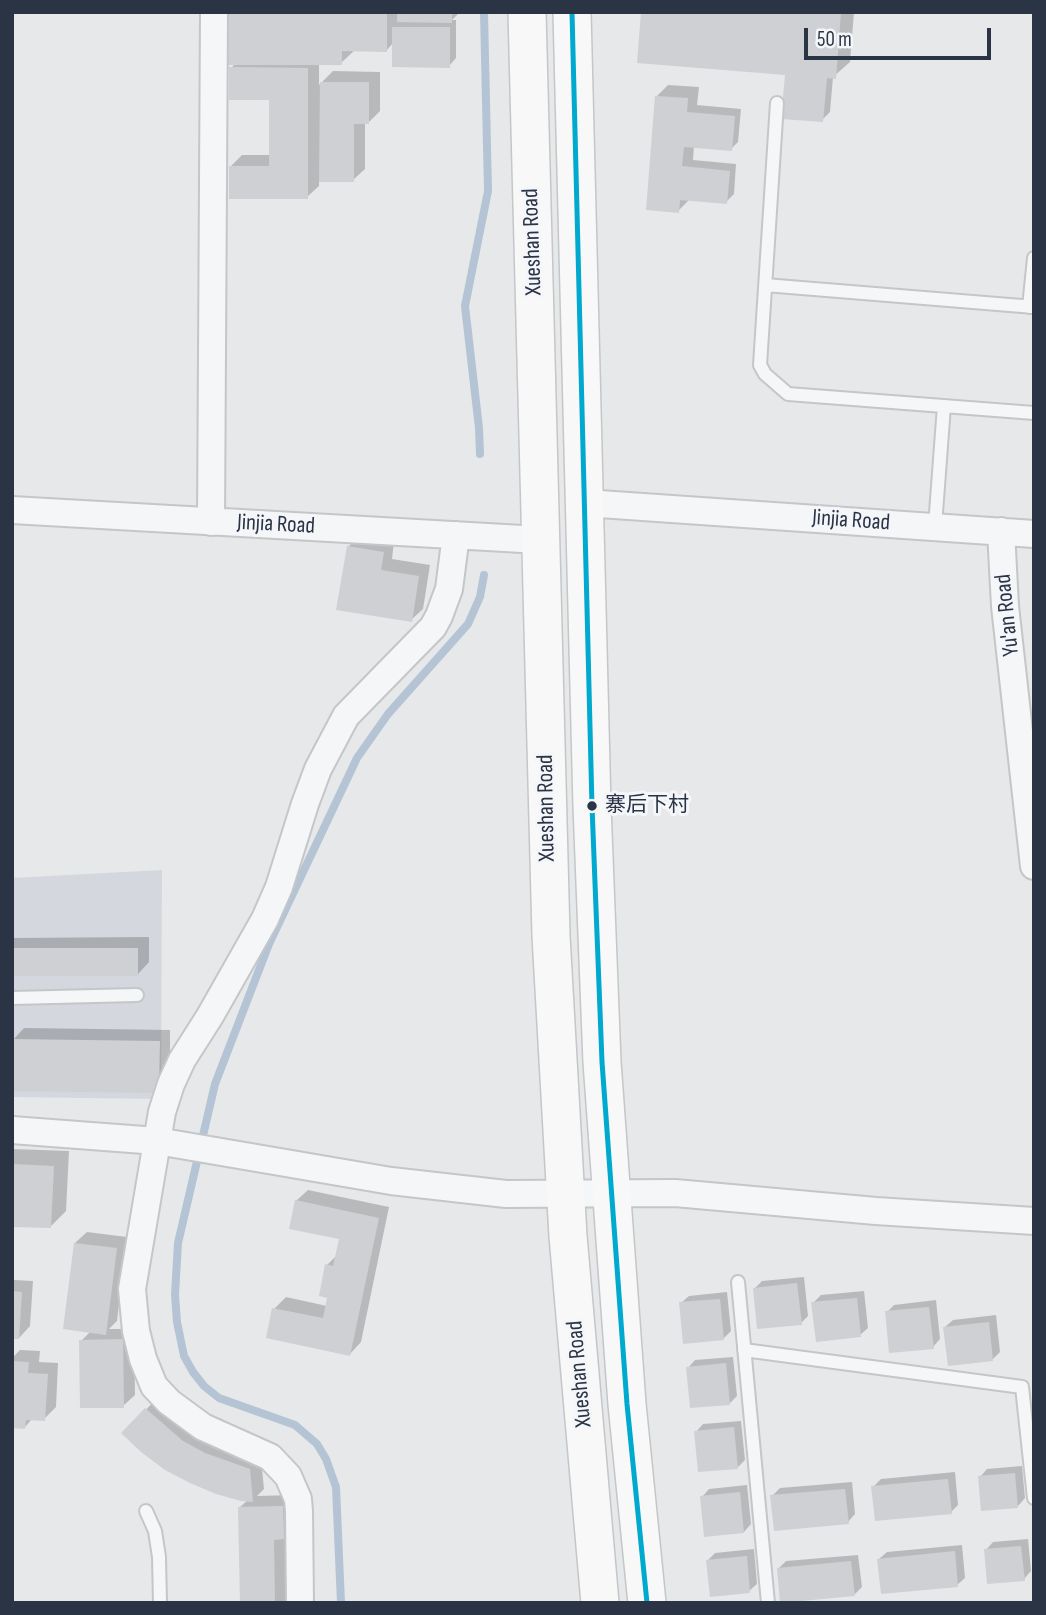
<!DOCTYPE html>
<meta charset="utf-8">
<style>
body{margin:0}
#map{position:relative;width:1046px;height:1615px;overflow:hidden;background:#e6e8ea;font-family:"Sofia Sans Condensed",sans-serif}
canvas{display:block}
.frame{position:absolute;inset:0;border:14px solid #2b3445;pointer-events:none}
.scale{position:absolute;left:804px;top:28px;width:187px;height:32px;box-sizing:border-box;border:4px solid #2b3445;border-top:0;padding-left:9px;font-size:21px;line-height:24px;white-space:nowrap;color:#2b3445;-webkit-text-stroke:5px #f4f6f9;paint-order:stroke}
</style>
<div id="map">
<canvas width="1046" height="1615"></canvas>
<div class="frame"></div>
<div class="scale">50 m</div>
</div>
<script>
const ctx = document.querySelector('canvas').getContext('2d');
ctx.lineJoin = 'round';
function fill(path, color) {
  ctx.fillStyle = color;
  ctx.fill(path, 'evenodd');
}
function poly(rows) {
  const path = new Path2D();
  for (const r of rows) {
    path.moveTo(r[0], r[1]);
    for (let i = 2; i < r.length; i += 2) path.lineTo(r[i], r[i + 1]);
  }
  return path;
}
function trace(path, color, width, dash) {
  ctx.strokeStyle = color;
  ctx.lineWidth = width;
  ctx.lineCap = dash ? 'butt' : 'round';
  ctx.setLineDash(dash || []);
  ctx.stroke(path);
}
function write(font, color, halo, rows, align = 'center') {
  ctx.font = font + ' "Sofia Sans Condensed","Noto Sans SC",sans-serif';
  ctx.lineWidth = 6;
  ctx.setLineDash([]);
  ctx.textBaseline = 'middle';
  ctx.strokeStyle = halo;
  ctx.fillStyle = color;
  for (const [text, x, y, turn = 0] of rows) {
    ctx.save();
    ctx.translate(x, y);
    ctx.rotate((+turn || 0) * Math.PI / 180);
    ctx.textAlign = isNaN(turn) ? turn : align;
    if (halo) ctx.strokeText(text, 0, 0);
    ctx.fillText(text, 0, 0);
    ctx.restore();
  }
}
fill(poly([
 [162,870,161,1099,12,1097,12,878]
]), '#d4d7dd');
fill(poly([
 [230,12,460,12,452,20,456,20,456,58,449,66,393,43,387,50,355,50,341,63,319,63,319,85,333,71,380,72,380,111,369,122,365,122,365,169,353,180,319,180,319,186,307,197,230,167,242,155,270,155,271,98,231,68,236,63],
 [643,12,854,12,850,62,833,77,830,112,822,120,789,73],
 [668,85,699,87,697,105,741,109,738,142,731,149,694,146,693,160,736,164,734,194,726,202,690,199,678,211,657,96],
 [360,535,394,541,392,559,430,565,423,609,411,620,348,547],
 [149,937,149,962,138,974,12,975,12,938],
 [24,1028,170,1030,170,1079,159,1091,13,1040],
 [12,1149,69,1151,66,1211,51,1226,12,1225],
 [308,1190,389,1207,361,1342,350,1354,274,1309,286,1297,327,1306,329,1296,327,1265,338,1254,341,1238,296,1201],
 [87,1232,127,1237,117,1321,109,1329,134,1329,135,1395,123,1406,81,1341,91,1331,75,1243],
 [12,1269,14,1269,14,1280,33,1281,30,1326,19,1338,12,1337],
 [804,1277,808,1316,801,1323,755,1288,762,1281],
 [864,1291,868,1328,860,1335,813,1303,821,1295],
 [727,1292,731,1331,723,1339,681,1303,689,1296],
 [936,1300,940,1339,933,1347,887,1312,894,1305],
 [996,1315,1000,1352,992,1360,945,1327,953,1320],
 [20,1350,40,1351,39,1362,58,1363,56,1407,44,1419,33,1418,25,1427,12,1426,12,1358],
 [733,1357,737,1396,730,1403,688,1368,695,1360],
 [157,1398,261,1458,264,1489,257,1496,294,1495,295,1526,285,1536,286,1603,242,1603,240,1507,248,1500,124,1433],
 [741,1421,745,1460,738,1467,696,1432,703,1424],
 [1022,1466,1025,1498,1018,1506,980,1477,987,1469],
 [955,1472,958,1505,951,1512,873,1487,881,1479],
 [852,1482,855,1514,848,1522,772,1496,780,1488],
 [747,1485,751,1524,744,1532,702,1497,709,1489],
 [1028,1539,1031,1571,1024,1579,986,1550,993,1542],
 [962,1545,965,1578,957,1585,879,1559,887,1552],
 [754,1549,757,1584,749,1591,708,1560,715,1553],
 [858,1555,862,1587,854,1595,778,1569,786,1561]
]), '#0003');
trace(poly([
 [480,454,479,428,465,306,488,191,484,12],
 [341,1603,336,1487,326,1459,317,1444,295,1425,219,1398,204,1386,193,1372,184,1356,177,1322,175,1295,178,1243,215,1084,269,944,357,758,388,714,468,624,480,597,484,575]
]), '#b4c4d5', 8);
fill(poly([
 [228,12,387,12,387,52,342,51,342,65,228,65],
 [397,12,452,12,452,23,397,22],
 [641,12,841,12,836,79,827,78,823,122,781,119,785,75,637,63],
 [392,27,450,27,450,68,392,67],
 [229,67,308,68,308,199,229,199,229,166,269,166,269,100,229,100],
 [320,82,369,82,369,124,354,124,354,182,319,182],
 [655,96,688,98,687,112,735,116,732,151,684,147,682,166,730,171,727,204,680,200,679,213,646,210],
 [347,546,384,552,381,570,419,576,412,622,336,610],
 [12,948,138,948,138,976,12,976],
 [12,1039,160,1041,159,1093,12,1091],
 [12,1164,54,1166,51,1228,12,1227],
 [295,1200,379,1218,350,1356,266,1338,272,1308,323,1318,327,1298,319,1296,325,1264,333,1266,339,1239,289,1229],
 [74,1243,117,1248,106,1335,63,1329],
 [797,1283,802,1325,757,1329,753,1288],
 [12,1291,22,1292,19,1339,12,1339],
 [857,1298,861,1337,816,1342,811,1302],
 [720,1299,724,1340,683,1344,679,1302],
 [929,1307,934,1349,889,1353,885,1311],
 [989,1322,993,1361,948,1366,943,1327],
 [123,1339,124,1408,80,1408,79,1340],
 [12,1361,29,1362,28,1373,48,1374,45,1421,26,1420,25,1429,12,1428],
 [726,1363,730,1405,690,1408,686,1367],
 [145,1408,183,1441,205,1453,250,1469,253,1502,241,1501,216,1494,190,1483,165,1470,141,1452,121,1433],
 [734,1427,738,1469,698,1472,694,1431],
 [1015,1473,1018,1508,981,1511,978,1476],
 [948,1479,952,1514,875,1521,871,1486],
 [845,1489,849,1524,774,1531,770,1495],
 [740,1492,744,1533,704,1537,700,1496],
 [283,1506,284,1539,274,1540,275,1603,240,1603,238,1507],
 [1021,1546,1025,1581,987,1584,984,1549],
 [955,1551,958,1587,881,1594,877,1559],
 [747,1556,750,1593,710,1597,706,1560],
 [851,1561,855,1596,780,1603,777,1568]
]), '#ced0d3');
const lane = poly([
 [777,103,760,365,765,374,788,394,1034,413],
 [765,285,1034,307],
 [1029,307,1034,258],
 [935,526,944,406],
 [12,998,137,995],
 [738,1282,768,1603],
 [744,1350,1022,1387,1034,1498],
 [146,1511,155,1531,159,1557,160,1603]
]);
const street = poly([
 [585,503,1034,534],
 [12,510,540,540],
 [211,522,214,12],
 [1001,531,1005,606,1034,866],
 [12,1130,157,1141,391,1181,506,1194,675,1193,876,1211,1034,1221],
 [300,1603,299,1511,298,1499,288,1476,270,1457,203,1427,169,1402,154,1386,143,1359,136,1331,132,1289,162,1112,171,1084,182,1060,210,1016,265,919,279,887,305,804,318,769,346,716,433,627,439,616,449,589,456,535]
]);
const secondary = poly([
 [527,12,551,936,568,1236,600,1603],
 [572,12,592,806,602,1062,627,1404,647,1603]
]);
trace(lane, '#c4c6c8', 16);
trace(street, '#c4c6c8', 30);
trace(secondary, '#c4c6c8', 40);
trace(lane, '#f5f6f7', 12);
trace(street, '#f5f6f7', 26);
trace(secondary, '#f8f8f8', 37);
trace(poly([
 [572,12,592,806,602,1062,627,1404,647,1603]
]), '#00a9ce', 5);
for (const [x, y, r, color] of [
 [592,806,6,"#2b3445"]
]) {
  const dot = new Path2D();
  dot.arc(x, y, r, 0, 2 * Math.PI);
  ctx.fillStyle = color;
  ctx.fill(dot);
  trace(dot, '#f4f6f9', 2.5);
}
write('21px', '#2b3445', '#f4f6f9', [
 ["寨后下村",605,806]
], 'left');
write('23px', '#2b3445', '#f4f6f9', [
 ["Xueshan Road",533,242,-92],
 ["Jinjia Road",851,521,4],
 ["Jinjia Road",276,525,3],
 ["Yu'an Road",1008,615,-96],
 ["Xueshan Road",547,808,-91],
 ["Xueshan Road",580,1374,-95]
]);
</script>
